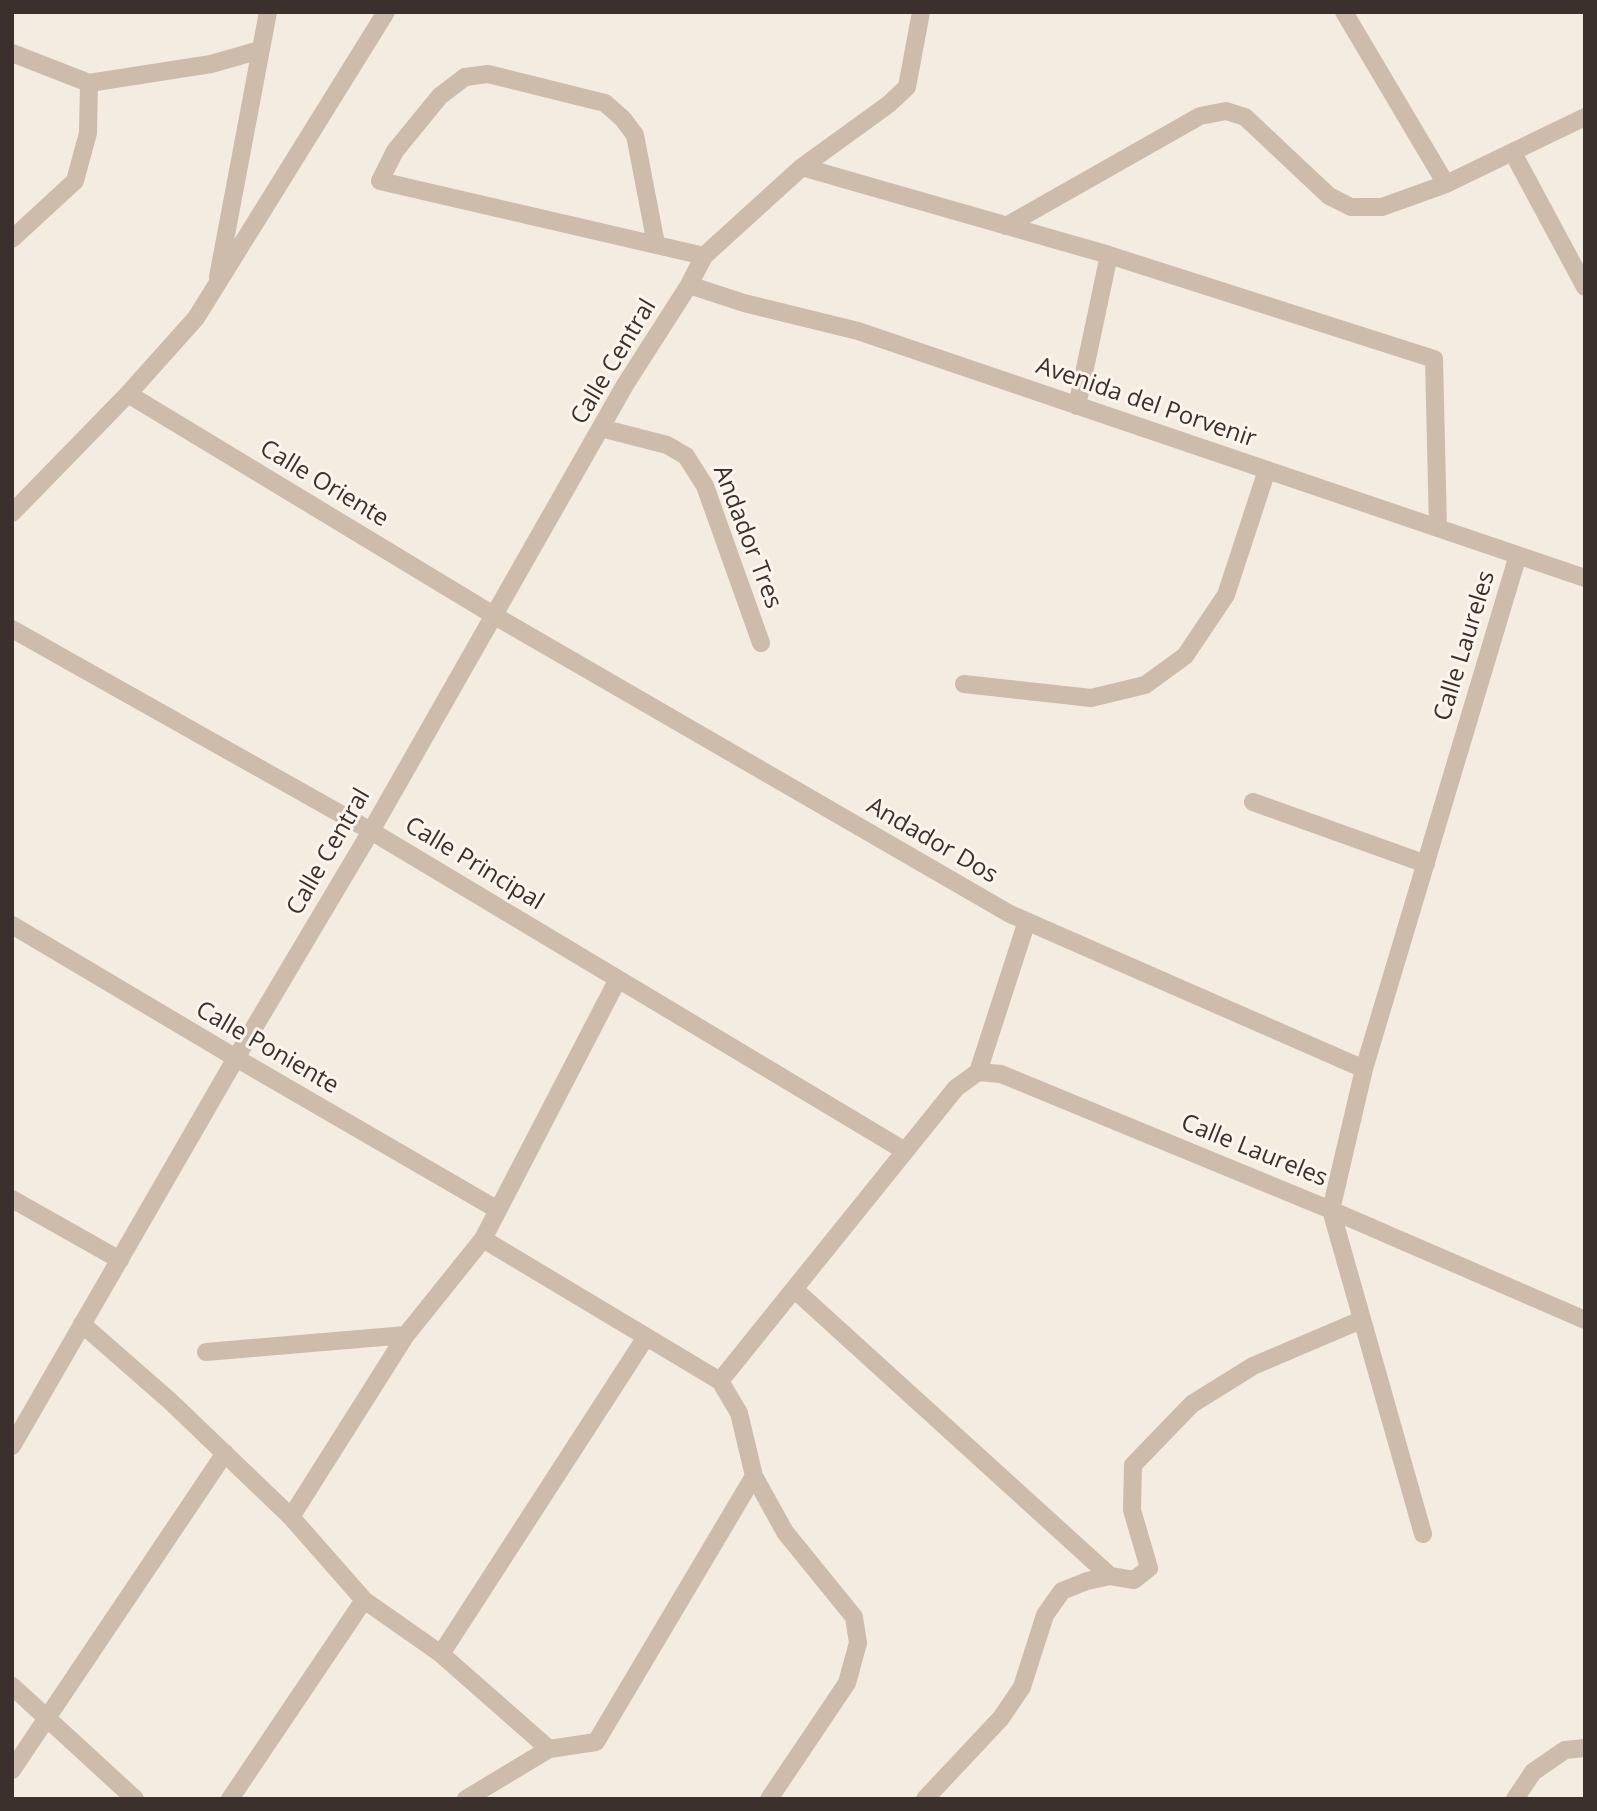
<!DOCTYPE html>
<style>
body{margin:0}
#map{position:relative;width:1597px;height:1811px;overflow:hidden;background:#f4ebe1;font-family:"Open Sans",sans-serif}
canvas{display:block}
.frame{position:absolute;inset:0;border:14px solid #3b302b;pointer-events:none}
</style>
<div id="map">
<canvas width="1597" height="1811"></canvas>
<div class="frame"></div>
</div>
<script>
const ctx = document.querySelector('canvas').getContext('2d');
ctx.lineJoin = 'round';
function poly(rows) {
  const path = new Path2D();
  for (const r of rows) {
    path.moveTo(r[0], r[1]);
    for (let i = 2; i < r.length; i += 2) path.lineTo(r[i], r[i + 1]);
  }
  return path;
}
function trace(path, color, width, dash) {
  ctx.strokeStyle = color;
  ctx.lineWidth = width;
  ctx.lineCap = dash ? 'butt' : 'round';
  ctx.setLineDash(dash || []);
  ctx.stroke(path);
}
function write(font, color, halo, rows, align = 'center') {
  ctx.font = font + ' "Open Sans",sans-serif';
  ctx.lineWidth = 6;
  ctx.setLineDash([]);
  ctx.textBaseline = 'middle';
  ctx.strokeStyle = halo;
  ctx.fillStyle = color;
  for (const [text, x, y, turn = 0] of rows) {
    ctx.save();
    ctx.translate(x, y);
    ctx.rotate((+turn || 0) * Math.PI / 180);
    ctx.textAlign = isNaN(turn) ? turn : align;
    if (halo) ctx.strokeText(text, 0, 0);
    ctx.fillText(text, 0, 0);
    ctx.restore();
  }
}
trace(poly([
 [1344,12,1446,184],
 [12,53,89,83,211,64,260,50],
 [1513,153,1585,287],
 [802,167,1109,255,1434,359,1438,528],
 [1006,226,1200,116,1226,111,1245,117,1329,196,1351,207,1382,207,1446,184,1585,117],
 [12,239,75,181,88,133,89,83],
 [656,244,635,135,623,119,605,103,488,74,465,77,440,96,395,151,380,181,704,256],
 [218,277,268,12],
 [689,285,744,303,858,331,1585,578],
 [128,394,495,616,1010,914,1364,1069],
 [1077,406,1109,255],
 [601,428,667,445,686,456,705,486,761,643],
 [12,513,128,394,196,318,386,12],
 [12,629,371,831,905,1151],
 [964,684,1091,698,1145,685,1185,656,1226,595,1267,470],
 [1253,802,1426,864],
 [12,925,236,1058,498,1210],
 [978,1072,1027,921],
 [12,1199,120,1260],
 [483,1239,720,1381,739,1413,754,1476,785,1532,854,1617,858,1643,847,1683,769,1799],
 [794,1289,1110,1576],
 [82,1324,170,1401,291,1517,364,1600,441,1654,549,1749],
 [206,1352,406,1335],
 [720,1381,956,1088,978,1072,1001,1074,1331,1210,1585,1320],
 [12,1446,236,1058,371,831,625,385,689,285,704,256,802,167,889,104,907,87,921,12],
 [291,1517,406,1335,483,1239,618,979],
 [1423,1534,1331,1210,1364,1069,1518,555],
 [441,1654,646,1337],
 [12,1686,135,1799],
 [12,1770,225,1453],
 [230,1799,364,1600],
 [466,1799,549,1749,596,1742,754,1476],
 [925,1799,1001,1718,1022,1687,1045,1615,1062,1591,1087,1581,1110,1576,1134,1580,1149,1568,1132,1510,1133,1465,1192,1404,1253,1366,1361,1320],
 [1515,1799,1533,1772,1565,1750,1585,1748]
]), '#cdbbac', 18);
write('24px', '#3b302b', '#fbf5ee', [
 ["Calle Central",614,362,-59],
 ["Avenida del Porvenir",1146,403,19],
 ["Calle Oriente",324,484,31],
 ["Andador Tres",747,537,69],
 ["Calle Laureles",1465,646,-73],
 ["Andador Dos",932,841,30],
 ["Calle Central",329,852,-60],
 ["Calle Principal",474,864,31],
 ["Calle Poniente",267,1048,30],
 ["Calle Laureles",1254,1151,22]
]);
</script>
